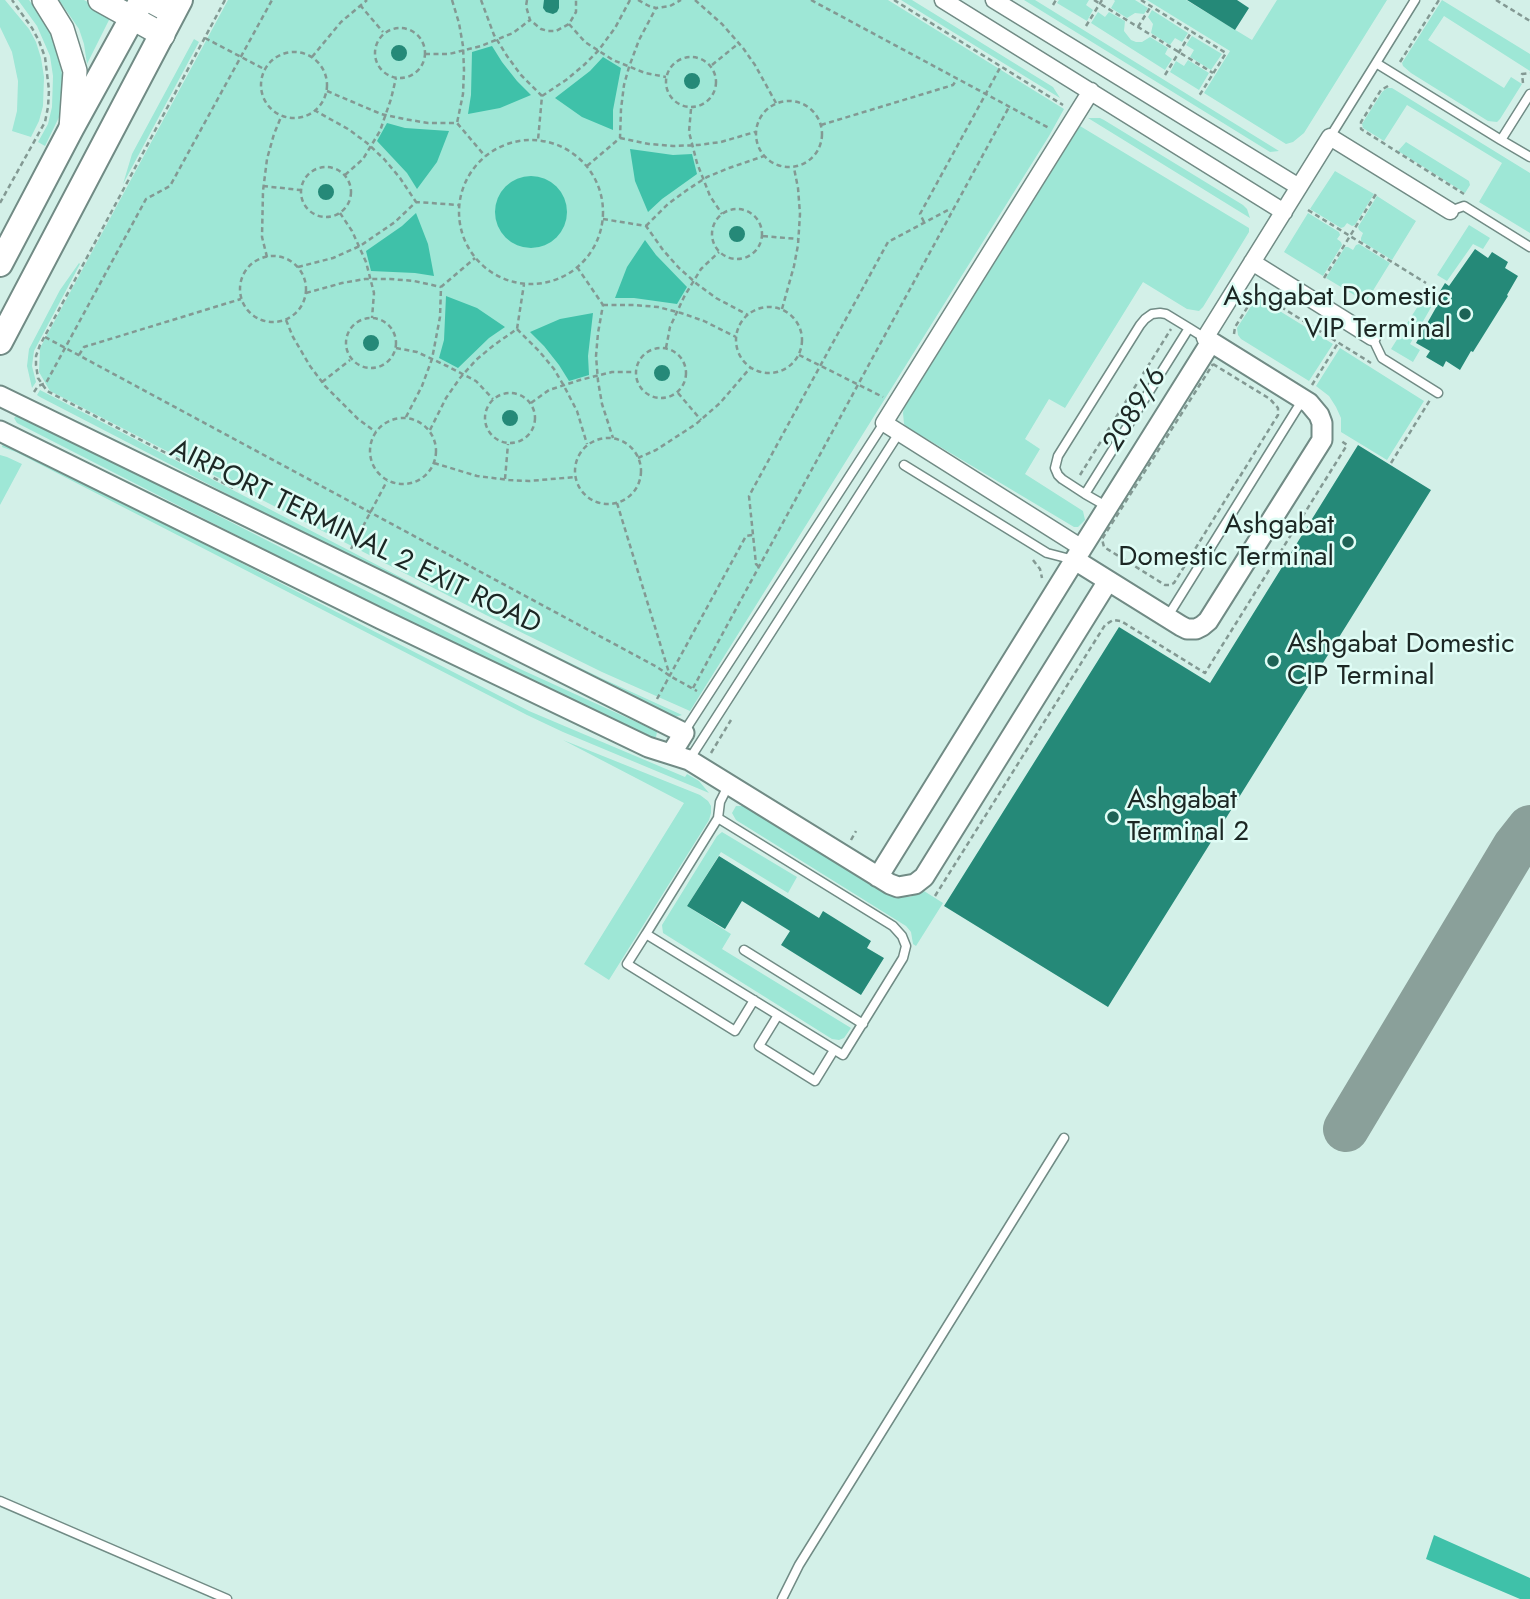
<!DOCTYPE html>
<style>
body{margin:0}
canvas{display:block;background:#d3f0e8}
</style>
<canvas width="1530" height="1599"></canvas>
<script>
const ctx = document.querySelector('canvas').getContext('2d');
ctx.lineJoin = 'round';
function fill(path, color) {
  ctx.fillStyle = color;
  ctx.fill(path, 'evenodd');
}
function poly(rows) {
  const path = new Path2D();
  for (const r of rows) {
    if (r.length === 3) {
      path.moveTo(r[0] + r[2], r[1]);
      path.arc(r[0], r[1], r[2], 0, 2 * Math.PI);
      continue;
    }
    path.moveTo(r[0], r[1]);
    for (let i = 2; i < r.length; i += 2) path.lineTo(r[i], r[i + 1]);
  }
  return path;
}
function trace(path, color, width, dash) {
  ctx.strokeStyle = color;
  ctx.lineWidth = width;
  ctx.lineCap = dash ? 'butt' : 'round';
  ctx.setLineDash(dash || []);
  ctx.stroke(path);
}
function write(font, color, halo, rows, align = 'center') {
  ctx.font = font + ' Jost,sans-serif';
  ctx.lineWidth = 5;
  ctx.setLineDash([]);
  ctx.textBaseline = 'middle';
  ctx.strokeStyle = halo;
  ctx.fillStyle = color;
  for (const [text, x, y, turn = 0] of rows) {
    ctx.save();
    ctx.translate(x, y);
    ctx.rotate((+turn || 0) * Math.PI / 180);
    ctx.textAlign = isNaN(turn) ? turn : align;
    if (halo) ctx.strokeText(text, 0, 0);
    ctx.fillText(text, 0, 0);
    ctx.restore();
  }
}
fill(poly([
 [0,0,5,0,29,29,36,42,41,58,44,77,43,106,39,121,31,137,12,131,17,111,18,81,12,52,0,27],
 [18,0,29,0,37,11,53,38,61,69,63,80,61,113,45,146,38,142,48,124,52,107,53,76,50,56,37,26],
 [59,0,84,0,110,14,110,18,87,64,84,44,79,29],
 [228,0,888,0,1064,109,1049,136,690,711,602,672,486,615,50,391,39,372,40,348],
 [901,0,912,0,1053,87,1060,98],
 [1024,0,1035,0,1279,151,1270,152],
 [1059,0,1089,0,1086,5,1093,10,1087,21,1057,3],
 [1114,0,1135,0,1148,8,1144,14,1135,13,1127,18,1111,8,1115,1],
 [1147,0,1186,0,1252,40,1277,0,1387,0,1304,133,1293,142,1286,144,1204,93,1230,51],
 [1442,0,1530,54,1530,71,1444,16,1428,40,1504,88,1511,77,1522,84,1500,119,1497,122,1488,121,1411,73,1403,66,1402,63],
 [1152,10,1188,33,1182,42,1175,38,1170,45,1151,33,1153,24,1148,17],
 [1098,12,1105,17,1109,12,1125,21,1124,31,1131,40,1136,42,1142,42,1150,37,1168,48,1165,54,1172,59,1165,70,1091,23],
 [1192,36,1222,54,1211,70,1190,57,1194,50,1186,45],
 [194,39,199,42,123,184,132,154],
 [1188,60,1209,73,1199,90,1170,72,1176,61,1184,66],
 [1387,88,1392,88,1530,173,1530,233,1479,202,1502,163,1407,105,1384,141,1363,128,1362,124,1382,92],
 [1088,118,1100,118,1104,120,1243,205,1247,209,1250,218],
 [1080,126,1249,228,1249,232,1203,307,1199,311,1187,309,1143,282,1065,408,1049,399,1025,439,1040,449,1025,474,1083,511,1085,520,1078,527,1074,527,907,427,904,424,903,413,904,408],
 [1406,142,1469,181,1470,185,1465,193,1398,151],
 [1335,171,1374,194,1355,225,1352,226,1347,223,1344,227,1341,228,1310,209],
 [1377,196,1416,221,1392,260,1361,241,1361,238,1363,233,1359,230,1358,227],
 [1308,213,1339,232,1340,235,1337,239,1341,242,1342,245,1323,276,1284,252],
 [1469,225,1490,238,1483,249,1473,244,1447,281,1437,275],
 [1359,244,1390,263,1366,302,1326,278,1345,247,1348,247,1353,250,1356,245],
 [79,263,80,264,34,351,32,366,36,382,32,388,27,366,29,349,60,290],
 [1257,297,1333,344,1309,381,1241,339,1238,335,1237,328],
 [1423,298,1433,304,1410,344,1420,350,1413,362,1391,349],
 [1340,348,1424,401,1387,460,1341,432,1341,418,1336,407,1329,396,1316,386],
 [40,390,485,621,601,678,682,715,675,717,599,683,482,626,40,397,37,395],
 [18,414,520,669,654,730,657,732,656,737,651,738,408,623,17,423,14,418],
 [3,443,18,448,529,711,685,777,687,774,699,781,709,793,563,732,527,715,16,452,2,447],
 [0,455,7,457,22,464,0,505],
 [563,740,700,795,708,801,711,806,711,813,709,820,609,980,584,964,684,803],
 [736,806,745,806,888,894,910,897,924,891,943,903,916,946,913,944,911,932,906,926,736,820,732,813],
 [722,832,797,877,788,893,721,852,687,906,731,934,722,949,851,1028,844,1038,839,1040,832,1039,663,933,662,925,717,836]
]), '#9ee7d6');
fill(poly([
 [492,46,502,62,517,81,531,95,500,108,468,114,471,95,472,52],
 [603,57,621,68,613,110,613,130,582,117,555,98,590,71],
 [387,123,405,128,449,131,437,162,417,189,407,173,377,141],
 [630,149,673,155,692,154,697,174,662,199,648,212,635,181],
 [531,212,36],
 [416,213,428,244,434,276,415,273,371,271,366,251,402,226],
 [645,240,656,255,687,287,677,304,634,298,615,298,627,267],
 [446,296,477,308,505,327,489,338,458,368,439,358,444,340],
 [593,313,588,356,589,375,569,381,559,365,544,346,530,332,560,319],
 [1434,1535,1530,1578,1530,1599,1520,1599,1426,1559]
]), '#3fc1a9');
trace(poly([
 [1346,1129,1515,847,1530,828]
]), '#8aa09a', 46);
fill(poly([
 [544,0,559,0,559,8,557,12,553,14,546,12,543,8],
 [1187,0,1237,0,1249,8,1235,30],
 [399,53,8],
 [692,81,8],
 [326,192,8],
 [737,234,8],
 [1475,249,1488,258,1492,252,1508,262,1505,268,1518,276,1507,295,1508,296,1473,352,1471,351,1460,370,1446,361,1443,367,1426,357,1430,351,1416,343,1438,304,1434,301,1445,283,1449,286],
 [371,343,8],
 [662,373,8],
 [510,418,8],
 [1358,445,1431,490,1108,1007,944,906,1119,627,1210,683],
 [719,856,819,918,823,911,871,941,867,948,884,958,861,995,781,945,790,931,742,901,725,929,687,906]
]), '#258978');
const service = poly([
 [1415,0,1376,63,1501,140,1530,94],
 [1330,137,1376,63],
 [1501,140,1530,157],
 [1450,211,1464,206,1530,247],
 [1372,337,1382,358,1438,393],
 [904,465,1047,553,1074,560],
 [1085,494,1062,479,1058,475,1055,468,1058,456,1140,325,1145,319,1152,314,1160,313,1166,314,1189,328],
 [1106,506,1085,494,1189,328,1205,338],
 [1168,616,1303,399],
 [684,732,884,423],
 [689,760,899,433],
 [718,818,893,926,902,936,906,946,903,958,843,1055,646,934,718,818,720,802,729,784],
 [646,934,627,964,735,1031,754,1000],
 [744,950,863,1024],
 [778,1015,759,1046,815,1081,834,1050],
 [0,1501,227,1599],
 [782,1599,799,1565,1064,1138]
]);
const minor = poly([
 [943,0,1284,212],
 [994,0,1299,187],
 [1252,262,1372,337],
 [1211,342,1205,338,1330,137,1450,211],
 [1082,548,884,423,1091,91]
]);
const tertiary = poly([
 [0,396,394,588,684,733,671,754],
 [0,431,381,619,648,747,689,760,890,884,898,887,915,884,924,877,1108,581],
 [878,877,1082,548,1211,342,1309,403,1319,415,1322,423,1322,440,1208,621,1202,626,1196,629,1187,629,1181,626,1075,560]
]);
const secondary = poly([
 [44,0,62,29,75,71,71,129],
 [100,0,163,35],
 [149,0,173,13]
]);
const primary = poly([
 [0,264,71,129,142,0],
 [0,342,180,0]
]);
trace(service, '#718b85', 11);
trace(minor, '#718b85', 19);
trace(tertiary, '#718b85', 23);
trace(secondary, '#718b85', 26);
trace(primary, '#718b85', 28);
trace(poly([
 [225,0,40,345,36,356,36,365,38,378,47,391,233,488],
 [452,0,459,23,463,46,464,70,463,94,457,123],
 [481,0,494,35,507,56,521,75,542,96,538,140],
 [527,0,526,6,530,20,541,29,548,31,556,31,569,24,576,12,576,0],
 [638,0,649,6,656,8,670,6,681,0],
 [695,0,722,24,743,48,755,65,776,103],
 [811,0,1049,128],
 [894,0,1063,105],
 [1094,0,1213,73],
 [1141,0,1226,53,1199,96],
 [1496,0,1530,21],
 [360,5,383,32],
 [1053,5,1056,0],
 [569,24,585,42,613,60,645,73,666,77],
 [1086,26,1102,0],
 [1138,27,1151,6],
 [400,53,25],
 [205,38,264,69],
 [294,85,33],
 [425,54,449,54,481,46,513,33,530,20],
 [691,82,25],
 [312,57,341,22,367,0],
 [1400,62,1439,0],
 [712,65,739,43],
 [1165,75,1192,31],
 [1523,83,1522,74,1530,73],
 [1388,86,1381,90,1361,122,1361,129,1464,194],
 [327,91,381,114,404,119,428,123,457,123,485,156],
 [542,96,566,80,584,65,598,51,615,28,630,0],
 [789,134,33],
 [691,109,689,132,697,163,710,196,722,214],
 [314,110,348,129,367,143,384,159,400,178,416,202],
 [821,125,953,85,957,79],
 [620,138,649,144,673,146,698,145,721,142,755,132],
 [531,212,72],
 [587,166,620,138,621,109,624,85,629,67,639,40,656,8],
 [326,192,25],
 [345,175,363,159,380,131,391,99,396,78],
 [263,186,300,190],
 [0,203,45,122,48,107,49,90,45,57,39,41,32,28,12,0],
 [737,234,25],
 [1308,210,1426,283],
 [340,213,352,231,366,262,374,293,372,318],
 [603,219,646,226,663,250,679,268,697,284,716,298,748,315],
 [924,222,920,214,1001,66],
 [646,226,668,204,687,190,707,177,729,168,764,156],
 [763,236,798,239],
 [273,289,33],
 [267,257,262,237,263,191,267,159,274,134,281,117],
 [298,267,333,258,360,246,395,222,416,202,459,205],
 [577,267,603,305,598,333,596,356,598,381,602,404,613,438],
 [1324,278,1376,194],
 [306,293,342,283,365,279,390,279,414,281,441,287],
 [603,305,634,305,658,307,681,313,704,321,736,337],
 [769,340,33],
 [782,309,794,266,798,245,800,214,798,188,794,168],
 [371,343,25],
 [286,320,293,337,310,366,325,386,358,419,376,432],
 [517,329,539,351,554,369,564,386,577,411,587,444],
 [1234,334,1235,327,1257,292,1371,363],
 [45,337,657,667,670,676,697,691],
 [661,373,25],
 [396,348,417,352,447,366,476,381,493,399],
 [666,348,670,327,684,297,701,269,719,252],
 [79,355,84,347,241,299],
 [799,355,883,397],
 [1213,364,1270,399,1278,408,1278,415,1174,583,1170,585,1165,585,1104,547,1102,539,1213,364],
 [322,382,350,360],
 [1312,385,1338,343],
 [34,392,38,386,46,383,146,199,170,186,272,0],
 [510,418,25],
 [678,393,701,420],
 [531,403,549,390,580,380,612,372,636,372],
 [406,417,422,386,432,359,440,317,441,287,475,258],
 [403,451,33],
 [430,430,446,398,460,378,476,360,494,345,517,329,524,284],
 [608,471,33],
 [638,458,656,450,696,424,720,403,751,367],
 [434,463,477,476,509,480,529,481,575,477],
 [1391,463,1430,400],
 [1080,475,1171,329],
 [505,479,508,444],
 [617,503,670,676],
 [351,549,387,481],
 [1033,560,1040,569,1042,578],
 [759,567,756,564,749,496,888,242,948,210,951,212],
 [693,688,1009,107],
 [657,699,746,536,753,535],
 [711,753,731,720],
 [851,840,856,831],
 [935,896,1105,625,1113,620,1121,621,1205,673,1347,445,1340,440]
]), '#839993', 2.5, [5, 3.5]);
trace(service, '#fff', 8);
trace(minor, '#fff', 16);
trace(tertiary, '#fff', 19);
trace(secondary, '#fff', 23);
trace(primary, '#fff', 24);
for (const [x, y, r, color] of [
 [1465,314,7,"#1d6356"],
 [1348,542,7,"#1d6356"],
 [1273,661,7,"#1d6356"],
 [1113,817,7,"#1d6356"]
]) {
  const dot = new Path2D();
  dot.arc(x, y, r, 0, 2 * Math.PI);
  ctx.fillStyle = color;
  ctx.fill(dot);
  trace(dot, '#e0fdf6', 2.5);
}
write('28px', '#1c2724', '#e0fdf6', [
 ["Ashgabat Domestic",1451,298],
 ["VIP Terminal",1451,330],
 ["Ashgabat",1334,526],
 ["Domestic Terminal",1334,558],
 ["Ashgabat Domestic",1287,645,"left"],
 ["CIP Terminal",1287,677,"left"],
 ["Ashgabat",1127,801,"left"],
 ["Terminal 2",1127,833,"left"]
], 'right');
write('28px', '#1c2724', '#e0fdf6', [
 ["2089/6",1136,410,-58],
 ["AIRPORT TERMINAL 2 EXIT ROAD",355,538,26]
]);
</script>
